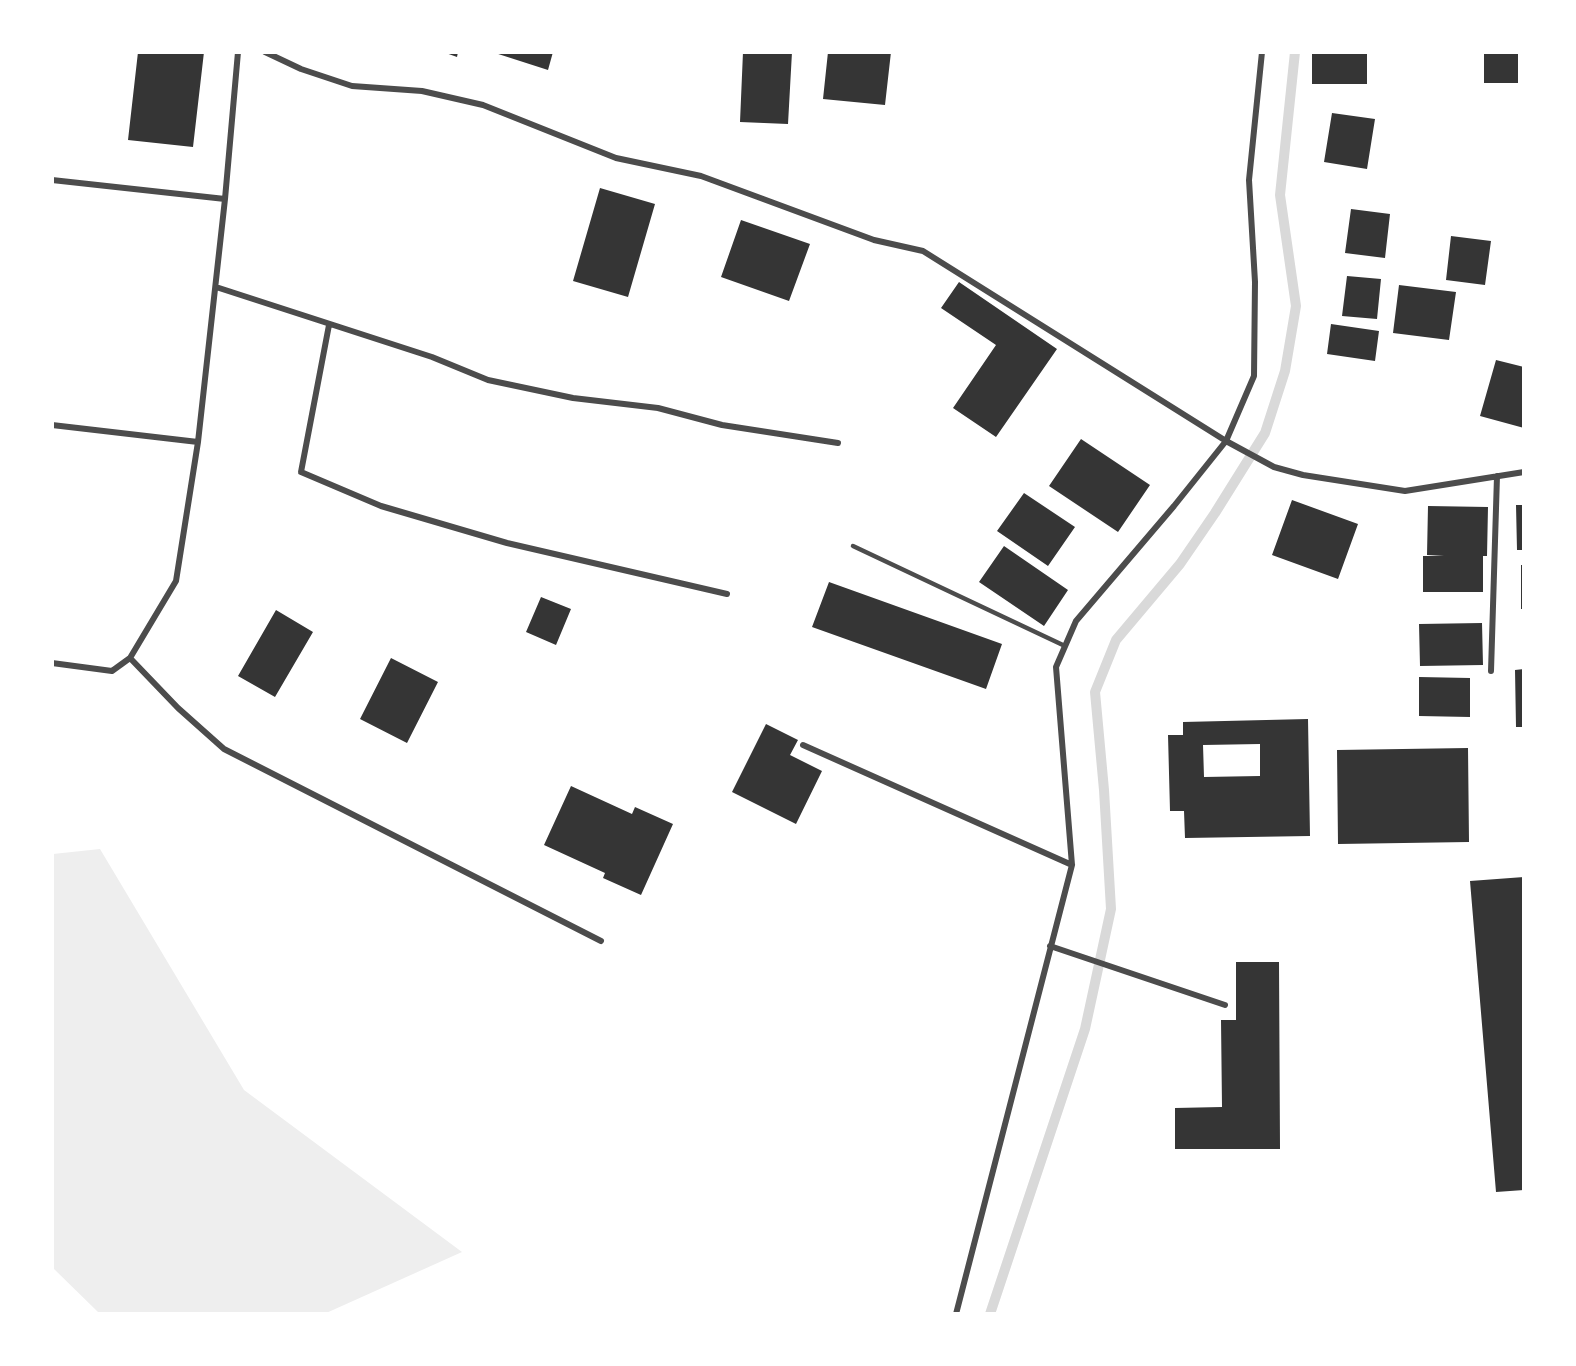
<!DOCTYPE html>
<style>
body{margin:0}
#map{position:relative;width:1576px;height:1366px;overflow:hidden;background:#fff;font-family:"Sofia Sans Condensed",sans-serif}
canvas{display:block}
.frame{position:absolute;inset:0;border:54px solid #fff;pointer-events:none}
</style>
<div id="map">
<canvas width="1576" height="1366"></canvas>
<div class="frame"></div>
</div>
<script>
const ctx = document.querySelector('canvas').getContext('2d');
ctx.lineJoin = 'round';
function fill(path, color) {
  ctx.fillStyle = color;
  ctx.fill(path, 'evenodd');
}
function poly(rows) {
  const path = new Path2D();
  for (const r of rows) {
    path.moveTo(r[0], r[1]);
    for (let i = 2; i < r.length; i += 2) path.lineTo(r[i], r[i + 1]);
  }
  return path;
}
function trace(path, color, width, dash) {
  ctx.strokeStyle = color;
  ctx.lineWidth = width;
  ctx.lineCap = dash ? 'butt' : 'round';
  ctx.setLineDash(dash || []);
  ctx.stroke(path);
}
fill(poly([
 [100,849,244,1090,462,1252,324,1314,99,1313,53,1268,53,854]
]), '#eee');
trace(poly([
 [990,1314,1085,1029,1111,909,1104,790,1095,692,1116,640,1180,564,1215,513,1265,433,1285,371,1296,306,1280,195,1295,52]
]), '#d9d9d9', 10);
fill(poly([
 [138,52,204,52,193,147,128,140],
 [443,52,458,52,457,57],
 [492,52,553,52,548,70],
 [743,52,792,52,788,124,740,122],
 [828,52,891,52,885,105,823,99],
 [1312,52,1367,52,1367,84,1312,84],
 [1484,52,1518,52,1518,83,1484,83],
 [1332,113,1375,119,1367,169,1324,162],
 [600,188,655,204,628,297,573,281],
 [1351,209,1390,214,1385,258,1345,253],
 [741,220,810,244,789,301,721,277],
 [1451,236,1491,241,1485,285,1446,280],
 [1347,276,1381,279,1377,319,1342,316],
 [959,282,1057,349,996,437,953,408,996,345,941,308],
 [1399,285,1456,292,1449,340,1393,333],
 [1331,324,1379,331,1375,361,1327,354],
 [1496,360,1524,367,1524,428,1480,416],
 [1081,439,1150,485,1118,532,1049,486],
 [1024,493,1075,527,1048,566,997,531],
 [1292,500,1358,524,1338,579,1272,555],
 [1516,505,1524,505,1524,550,1517,550],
 [1428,506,1488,507,1487,556,1483,556,1483,592,1423,592,1423,556,1444,556,1427,555],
 [1004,546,1068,590,1044,626,979,582],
 [1521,565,1524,565,1524,609,1521,609],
 [829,582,1002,644,986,689,812,627],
 [541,597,571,609,556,645,526,632],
 [276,610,313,632,275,697,238,676],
 [1482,623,1483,665,1420,666,1419,624],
 [391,658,438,682,407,743,360,719],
 [1524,669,1524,727,1516,727,1515,670],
 [1419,677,1470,678,1470,717,1419,716],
 [1308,719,1310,836,1185,838,1184,811,1170,811,1168,735,1183,735,1183,722],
 [1260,744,1260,776,1204,777,1203,745],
 [766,724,798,740,790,755,822,771,796,824,732,792],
 [1468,748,1469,842,1338,844,1337,750],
 [571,786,632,814,635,807,673,824,641,895,603,878,605,873,544,845],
 [1524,877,1524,1190,1496,1192,1470,881],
 [1236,962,1279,962,1280,1149,1175,1149,1175,1108,1222,1107,1221,1020,1236,1020]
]), '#353535');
trace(poly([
 [853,546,1065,646]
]), '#4c4c4c', 4.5);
trace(poly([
 [265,52,301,69,352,86,422,91,483,105,616,158,701,176,874,240,923,251,1226,441,1274,467,1303,475,1405,491,1524,472],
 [52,180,225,199],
 [216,287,432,357,488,380,573,398,658,408,722,425,838,443],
 [329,325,301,472,381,506,507,543,727,594],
 [52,425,198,442],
 [130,658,178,708,224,749,601,941],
 [52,663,112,671,130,658,176,581,198,442,225,199,238,52],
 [1491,671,1497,476],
 [803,745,1072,865],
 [1050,946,1225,1005],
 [956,1314,1072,865,1056,667,1076,621,1174,506,1226,441,1254,376,1255,282,1249,180,1262,52]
]), '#4c4c4c', 6);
</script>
